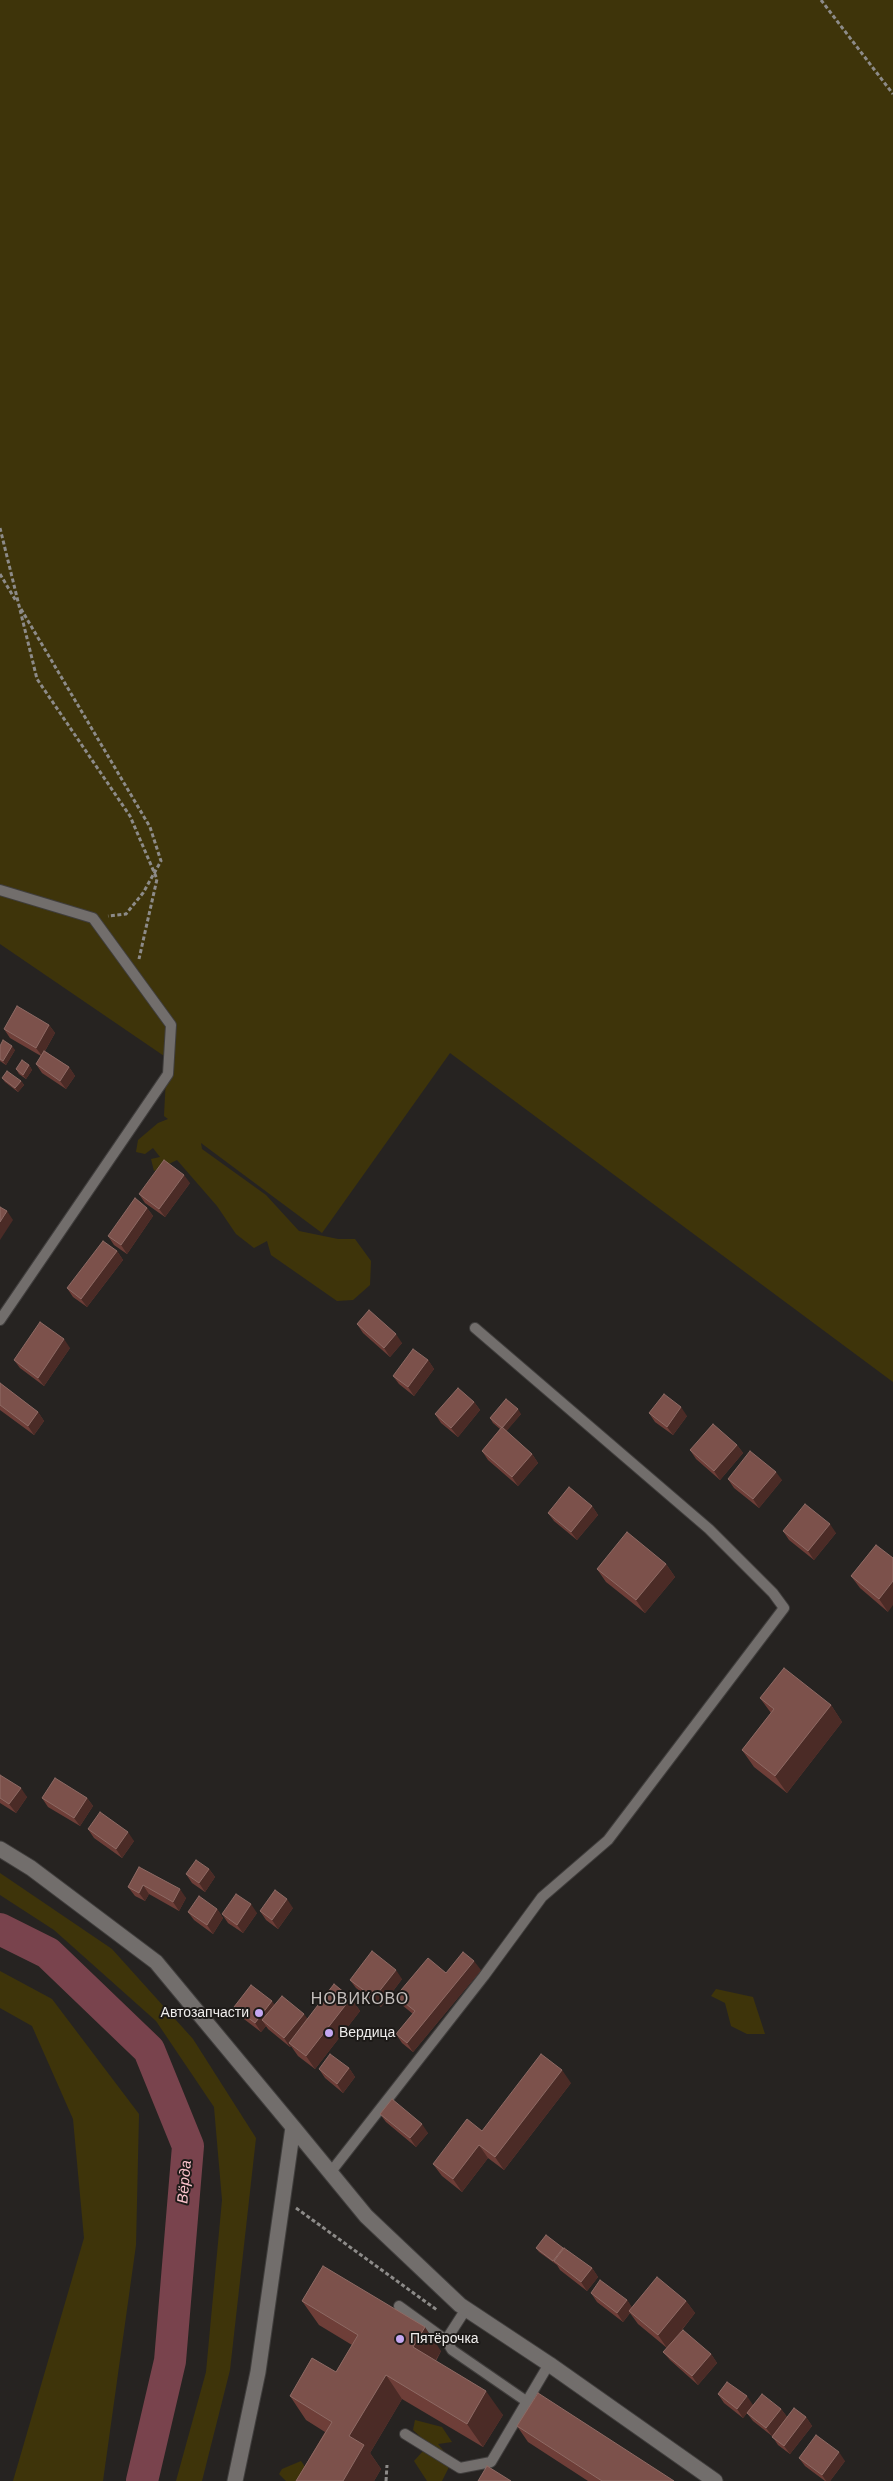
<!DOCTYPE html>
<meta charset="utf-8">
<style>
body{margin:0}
canvas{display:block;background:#262321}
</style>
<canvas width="893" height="2481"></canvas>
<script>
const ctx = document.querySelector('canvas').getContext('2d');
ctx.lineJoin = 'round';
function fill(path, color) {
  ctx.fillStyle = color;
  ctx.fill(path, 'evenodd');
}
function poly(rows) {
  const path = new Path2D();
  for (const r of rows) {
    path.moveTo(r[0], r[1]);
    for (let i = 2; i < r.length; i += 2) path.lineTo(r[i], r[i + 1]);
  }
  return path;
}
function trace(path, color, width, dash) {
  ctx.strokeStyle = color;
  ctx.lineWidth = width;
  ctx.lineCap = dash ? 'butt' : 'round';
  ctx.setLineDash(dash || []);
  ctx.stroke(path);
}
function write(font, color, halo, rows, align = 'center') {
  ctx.font = font + ' Arial,sans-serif';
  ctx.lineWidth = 4;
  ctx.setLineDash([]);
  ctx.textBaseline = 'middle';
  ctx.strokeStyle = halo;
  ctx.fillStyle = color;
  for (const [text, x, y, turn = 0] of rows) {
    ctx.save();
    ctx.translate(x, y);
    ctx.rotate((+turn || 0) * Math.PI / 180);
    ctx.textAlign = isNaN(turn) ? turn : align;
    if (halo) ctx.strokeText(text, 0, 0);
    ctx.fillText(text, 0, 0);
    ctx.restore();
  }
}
fill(poly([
 [0,0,893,0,893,1382,450,1053,322,1233,201,1143,202,1149,266,1195,299,1231,338,1239,355,1239,371,1261,370,1285,353,1300,337,1301,271,1255,267,1241,254,1248,236,1234,217,1206,177,1160,154,1171,151,1159,160,1157,153,1148,145,1154,136,1152,138,1140,158,1123,168,1119,164,1116,167,1058,0,944],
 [0,1873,112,1949,193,2039,256,2138,230,2370,202,2481,176,2481,206,2372,222,2200,214,2107,156,2021,54,1930,0,1895],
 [0,1971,52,1999,139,2114,136,2245,103,2481,13,2481,84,2238,73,2119,32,2026,0,2008],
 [716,1989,753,1997,765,2034,747,2034,731,2026,725,2003,711,1996],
 [415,2420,442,2427,452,2442,438,2444,452,2461,442,2481,427,2481,414,2461,423,2451,425,2441,413,2430],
 [301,2461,315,2481,286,2481,279,2474,282,2469]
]), '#3e340a');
trace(poly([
 [0,1929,48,1953,149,2050,188,2146,170,2361,142,2481]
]), '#79434d', 32);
const service = poly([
 [0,890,93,918,171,1025,168,1074,0,1320],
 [330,2173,484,1976,542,1897,608,1840,784,1608,773,1593,709,1529,475,1328],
 [399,2306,446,2340,452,2350,526,2401],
 [446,2340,466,2309],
 [405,2434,460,2468,491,2462,549,2364]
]);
const tertiary = poly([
 [0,1849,31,1868,156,1962,293,2127,258,2372,235,2481],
 [293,2127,366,2216,460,2305,549,2364,715,2481]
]);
trace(service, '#403e3d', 12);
trace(tertiary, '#403e3d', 17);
trace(poly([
 [821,0,893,94],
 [0,528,37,679,130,816,157,879,139,959],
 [0,574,16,601],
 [21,609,150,827,161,861,143,893,126,914,108,916],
 [296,2208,437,2310],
 [386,2481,387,2465]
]), '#8d8b89', 3, [4, 2.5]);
trace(service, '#726e6c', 10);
trace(tertiary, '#726e6c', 15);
fill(poly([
 [49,1025,55,1033,45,1051,69,1067,75,1076,66,1089,42,1073,36,1064,41,1056,10,1038,4,1029],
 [0,1046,15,1050,6,1065,0,1061],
 [29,1065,32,1070,26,1079,19,1074,16,1069],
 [2,1078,21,1081,24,1085,18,1092,5,1082],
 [190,1183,165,1217,145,1203,139,1194],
 [147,1208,153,1216,127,1254,114,1245,108,1236],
 [117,1251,123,1260,87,1307,73,1297,67,1288],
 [357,1324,402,1343,390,1357,363,1333],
 [70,1348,44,1386,20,1368,14,1360],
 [428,1360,434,1369,414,1396,399,1384,393,1376],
 [0,1383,38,1412,44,1421,34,1435,0,1410],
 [474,1402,480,1410,458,1437,441,1423,435,1414],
 [649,1413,687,1416,673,1435,655,1422],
 [521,1414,506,1431,532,1454,538,1463,518,1486,488,1460,482,1451,500,1429,493,1423,490,1418],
 [737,1445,743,1453,720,1480,696,1459,690,1450],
 [728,1479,782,1480,759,1508,734,1488],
 [592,1506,598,1515,577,1540,554,1521,548,1513],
 [783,1531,836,1533,814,1560,789,1540],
 [876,1545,888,1612,860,1588,851,1576],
 [666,1564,675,1577,645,1613,606,1582,597,1569],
 [760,1698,831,1705,842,1722,787,1793,754,1767,742,1750,771,1713],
 [0,1775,27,1797,16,1813,0,1803],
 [42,1798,87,1798,93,1806,80,1826,48,1807],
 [88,1829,134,1841,122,1858,94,1838],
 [139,1867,186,1898,179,1911,149,1894,145,1901,135,1896,128,1887],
 [209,1869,215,1877,205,1892,192,1883,186,1874],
 [293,1908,278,1929,266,1920,260,1911],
 [217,1909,223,1918,213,1934,194,1920,188,1912],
 [257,1913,243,1933,228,1923,222,1914],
 [481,1970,413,2052,402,2043,396,2034,413,2014,402,2005,396,1996,446,1973],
 [402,1979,381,2007,356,1988,350,1980],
 [351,1998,360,2011,315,2069,298,2056,291,2046,290,2047,268,2029,266,2026,261,2032,240,2016,234,2007,274,2005,308,2019],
 [349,2068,355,2077,343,2093,325,2078,319,2069],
 [571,2083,504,2170,488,2158,462,2192,442,2176,433,2164,482,2131],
 [380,2114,428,2133,416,2147,386,2122],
 [536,2248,563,2248,592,2268,598,2277,587,2291,560,2270,557,2265,539,2252],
 [591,2293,627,2300,632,2308,686,2301,695,2313,675,2339,711,2354,717,2363,698,2385,670,2360,663,2352,667,2348,638,2324,630,2313,623,2322,597,2302],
 [302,2301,441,2351,436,2361,503,2415,483,2447,402,2399,370,2453,381,2469,374,2481,296,2481,325,2432,306,2420,290,2396,336,2372,352,2345,319,2325],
 [718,2394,753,2405,781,2409,787,2417,806,2417,812,2426,790,2454,778,2445,772,2436,753,2421,747,2413,743,2418,724,2403],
 [517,2426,674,2481,588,2481,528,2442],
 [799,2458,845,2461,830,2481,825,2481,805,2466]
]), '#6e3e38');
fill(poly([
 [49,1025,55,1033,42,1056,36,1048],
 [12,1046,15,1050,6,1065,3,1061],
 [29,1065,32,1070,26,1079,23,1075],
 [69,1067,75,1076,66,1089,60,1081],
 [21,1081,24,1085,18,1092,15,1088],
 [184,1175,190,1183,165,1217,159,1209],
 [147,1208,153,1216,127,1254,121,1245],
 [7,1211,13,1220,0,1240,0,1222],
 [117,1251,123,1260,87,1307,81,1299],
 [396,1334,402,1343,390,1357,384,1348],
 [64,1339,70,1348,44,1386,38,1378],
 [428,1360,434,1369,414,1396,408,1387],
 [474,1402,480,1410,458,1437,451,1428],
 [681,1407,687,1416,673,1435,667,1427],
 [518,1409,521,1414,505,1433,502,1428],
 [38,1412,44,1421,34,1435,28,1426],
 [737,1445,743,1453,720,1480,714,1471],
 [532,1454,538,1463,518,1486,512,1477],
 [776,1472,782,1480,759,1508,753,1499],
 [592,1506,598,1515,577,1540,571,1532],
 [830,1524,836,1533,814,1560,808,1551],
 [666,1564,675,1577,645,1613,636,1600],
 [893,1581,893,1605,888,1612,879,1599],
 [831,1705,842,1722,787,1793,775,1776],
 [21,1788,27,1797,16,1813,9,1804],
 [87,1798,93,1806,80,1826,74,1818],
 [128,1832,134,1841,122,1858,116,1849],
 [209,1869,215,1877,205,1892,199,1883],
 [143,1885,149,1894,145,1901,139,1893],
 [180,1889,186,1898,179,1911,173,1902],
 [287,1899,293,1908,278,1929,272,1920],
 [251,1904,257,1913,243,1933,237,1925],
 [217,1909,223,1918,213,1934,207,1925],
 [474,1961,481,1970,413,2052,407,2043],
 [396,1970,402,1979,381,2007,374,1998],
 [351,1998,360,2011,315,2069,306,2056],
 [272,2001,278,2010,262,2020,266,2026,261,2032,255,2023],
 [304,2014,310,2022,289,2043,291,2046,290,2047,284,2038],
 [349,2068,355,2077,343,2093,337,2084],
 [562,2070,571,2083,504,2170,495,2157],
 [422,2124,428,2133,416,2147,410,2138],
 [479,2145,488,2158,462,2192,453,2179],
 [592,2268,598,2277,587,2291,581,2282],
 [627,2300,633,2309,629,2311,630,2313,623,2322,617,2313],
 [686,2301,695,2313,667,2348,658,2335],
 [425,2327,441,2351,429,2371,413,2347],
 [711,2354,717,2363,698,2385,692,2376],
 [386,2375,402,2399,370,2453,381,2469,374,2481,343,2481,349,2436],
 [486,2391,503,2415,483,2447,467,2424],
 [747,2396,753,2405,743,2418,737,2409],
 [781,2409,787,2417,772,2436,766,2428],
 [806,2417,812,2426,790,2454,784,2446],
 [839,2452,845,2461,830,2481,826,2481,822,2475]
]), '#4b2b26');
const building = poly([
 [17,1006,49,1025,36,1048,4,1029,17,1006],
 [3,1040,12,1046,3,1061,0,1059,0,1046,3,1040],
 [44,1051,69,1067,60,1081,36,1064,44,1051],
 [22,1060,29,1065,23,1075,16,1069,22,1060],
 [7,1071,21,1081,15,1088,2,1078,7,1071],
 [164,1160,184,1175,159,1209,139,1194,164,1160],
 [135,1198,147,1208,121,1245,108,1236,135,1198],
 [0,1207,7,1211,0,1222,0,1207],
 [103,1241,117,1251,81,1299,67,1288,103,1241],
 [369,1310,396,1334,384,1348,357,1324,369,1310],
 [40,1322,64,1339,38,1378,14,1360,40,1322],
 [413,1349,428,1360,408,1387,393,1376,413,1349],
 [0,1383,38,1412,28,1426,0,1405,0,1383],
 [458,1388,474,1402,451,1428,435,1414,458,1388],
 [664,1394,681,1407,667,1427,649,1413,664,1394],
 [506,1399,518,1409,502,1428,490,1418,506,1399],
 [713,1424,737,1445,714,1471,690,1450,713,1424],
 [502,1427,532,1454,512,1477,482,1451,502,1427],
 [750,1451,776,1472,753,1499,728,1479,750,1451],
 [569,1487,592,1506,571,1532,548,1513,569,1487],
 [805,1504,830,1524,808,1551,783,1531,805,1504],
 [627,1532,666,1564,636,1600,597,1569,627,1532],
 [876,1545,893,1558,893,1581,879,1599,851,1576,876,1545],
 [784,1668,831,1705,775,1776,742,1750,774,1709,760,1698,784,1668],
 [0,1775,21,1788,9,1804,0,1798,0,1775],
 [55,1778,87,1798,74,1818,42,1798,55,1778],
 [100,1812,128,1832,116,1849,88,1829,100,1812],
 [196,1860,209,1869,199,1883,186,1874,196,1860],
 [139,1867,180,1889,173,1902,143,1885,139,1893,128,1887,139,1867],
 [275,1890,287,1899,272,1920,260,1911,275,1890],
 [236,1894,251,1904,237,1925,222,1914,236,1894],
 [199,1896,217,1909,207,1925,188,1912,199,1896],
 [372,1951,396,1970,374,1998,350,1980,372,1951],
 [463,1952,474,1961,407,2043,396,2034,415,2011,396,1996,428,1958,446,1973,463,1952],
 [334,1984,351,1998,306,2056,289,2043,334,1984],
 [251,1985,272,2001,255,2023,234,2007,251,1985],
 [282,1996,304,2014,284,2038,262,2020,282,1996],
 [330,2054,349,2068,337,2084,319,2069,330,2054],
 [541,2054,562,2070,495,2157,479,2145,453,2179,433,2164,467,2119,482,2131,541,2054],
 [392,2099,422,2124,410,2138,380,2114,392,2099],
 [546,2235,563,2248,553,2261,536,2248,546,2235],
 [564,2248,592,2268,581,2282,554,2261,564,2248],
 [323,2266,425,2327,413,2347,486,2391,467,2424,386,2375,349,2436,364,2445,343,2481,296,2481,332,2422,290,2396,312,2358,336,2372,358,2335,302,2301,323,2266],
 [657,2277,686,2301,658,2335,629,2311,657,2277],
 [600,2280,627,2300,617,2313,591,2293,600,2280],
 [683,2330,711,2354,692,2376,663,2352,683,2330],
 [727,2382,747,2396,737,2409,718,2394,727,2382],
 [538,2393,674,2481,602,2481,517,2426,538,2393],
 [762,2394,781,2409,766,2428,747,2413,762,2394],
 [794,2408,806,2417,784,2446,772,2437,794,2408],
 [816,2435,839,2452,822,2475,799,2458,816,2435],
 [487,2466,511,2481,478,2481,487,2466]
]);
fill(building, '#7c514b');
trace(building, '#8e6a64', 1);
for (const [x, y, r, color] of [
 [259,2013,5,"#c4a7f1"],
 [329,2033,5,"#c4a7f1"],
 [400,2339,5,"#c4a7f1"]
]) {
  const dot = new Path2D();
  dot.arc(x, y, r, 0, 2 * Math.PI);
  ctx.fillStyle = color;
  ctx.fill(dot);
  trace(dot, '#1d1a18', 2);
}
write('14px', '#f0eeed', '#1d1a18', [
 ["Автозапчасти",249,2013,"right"],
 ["Вердица",339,2033],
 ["Пятёрочка",410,2339]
], 'left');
write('italic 15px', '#fbc4cd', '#1d1a18', [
 ["Вёрда",185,2182,-85]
]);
ctx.letterSpacing = '1px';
write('16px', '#c4bfbd', '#1d1a18', [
 ["НОВИКОВО",360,2000]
]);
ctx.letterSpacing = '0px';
</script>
